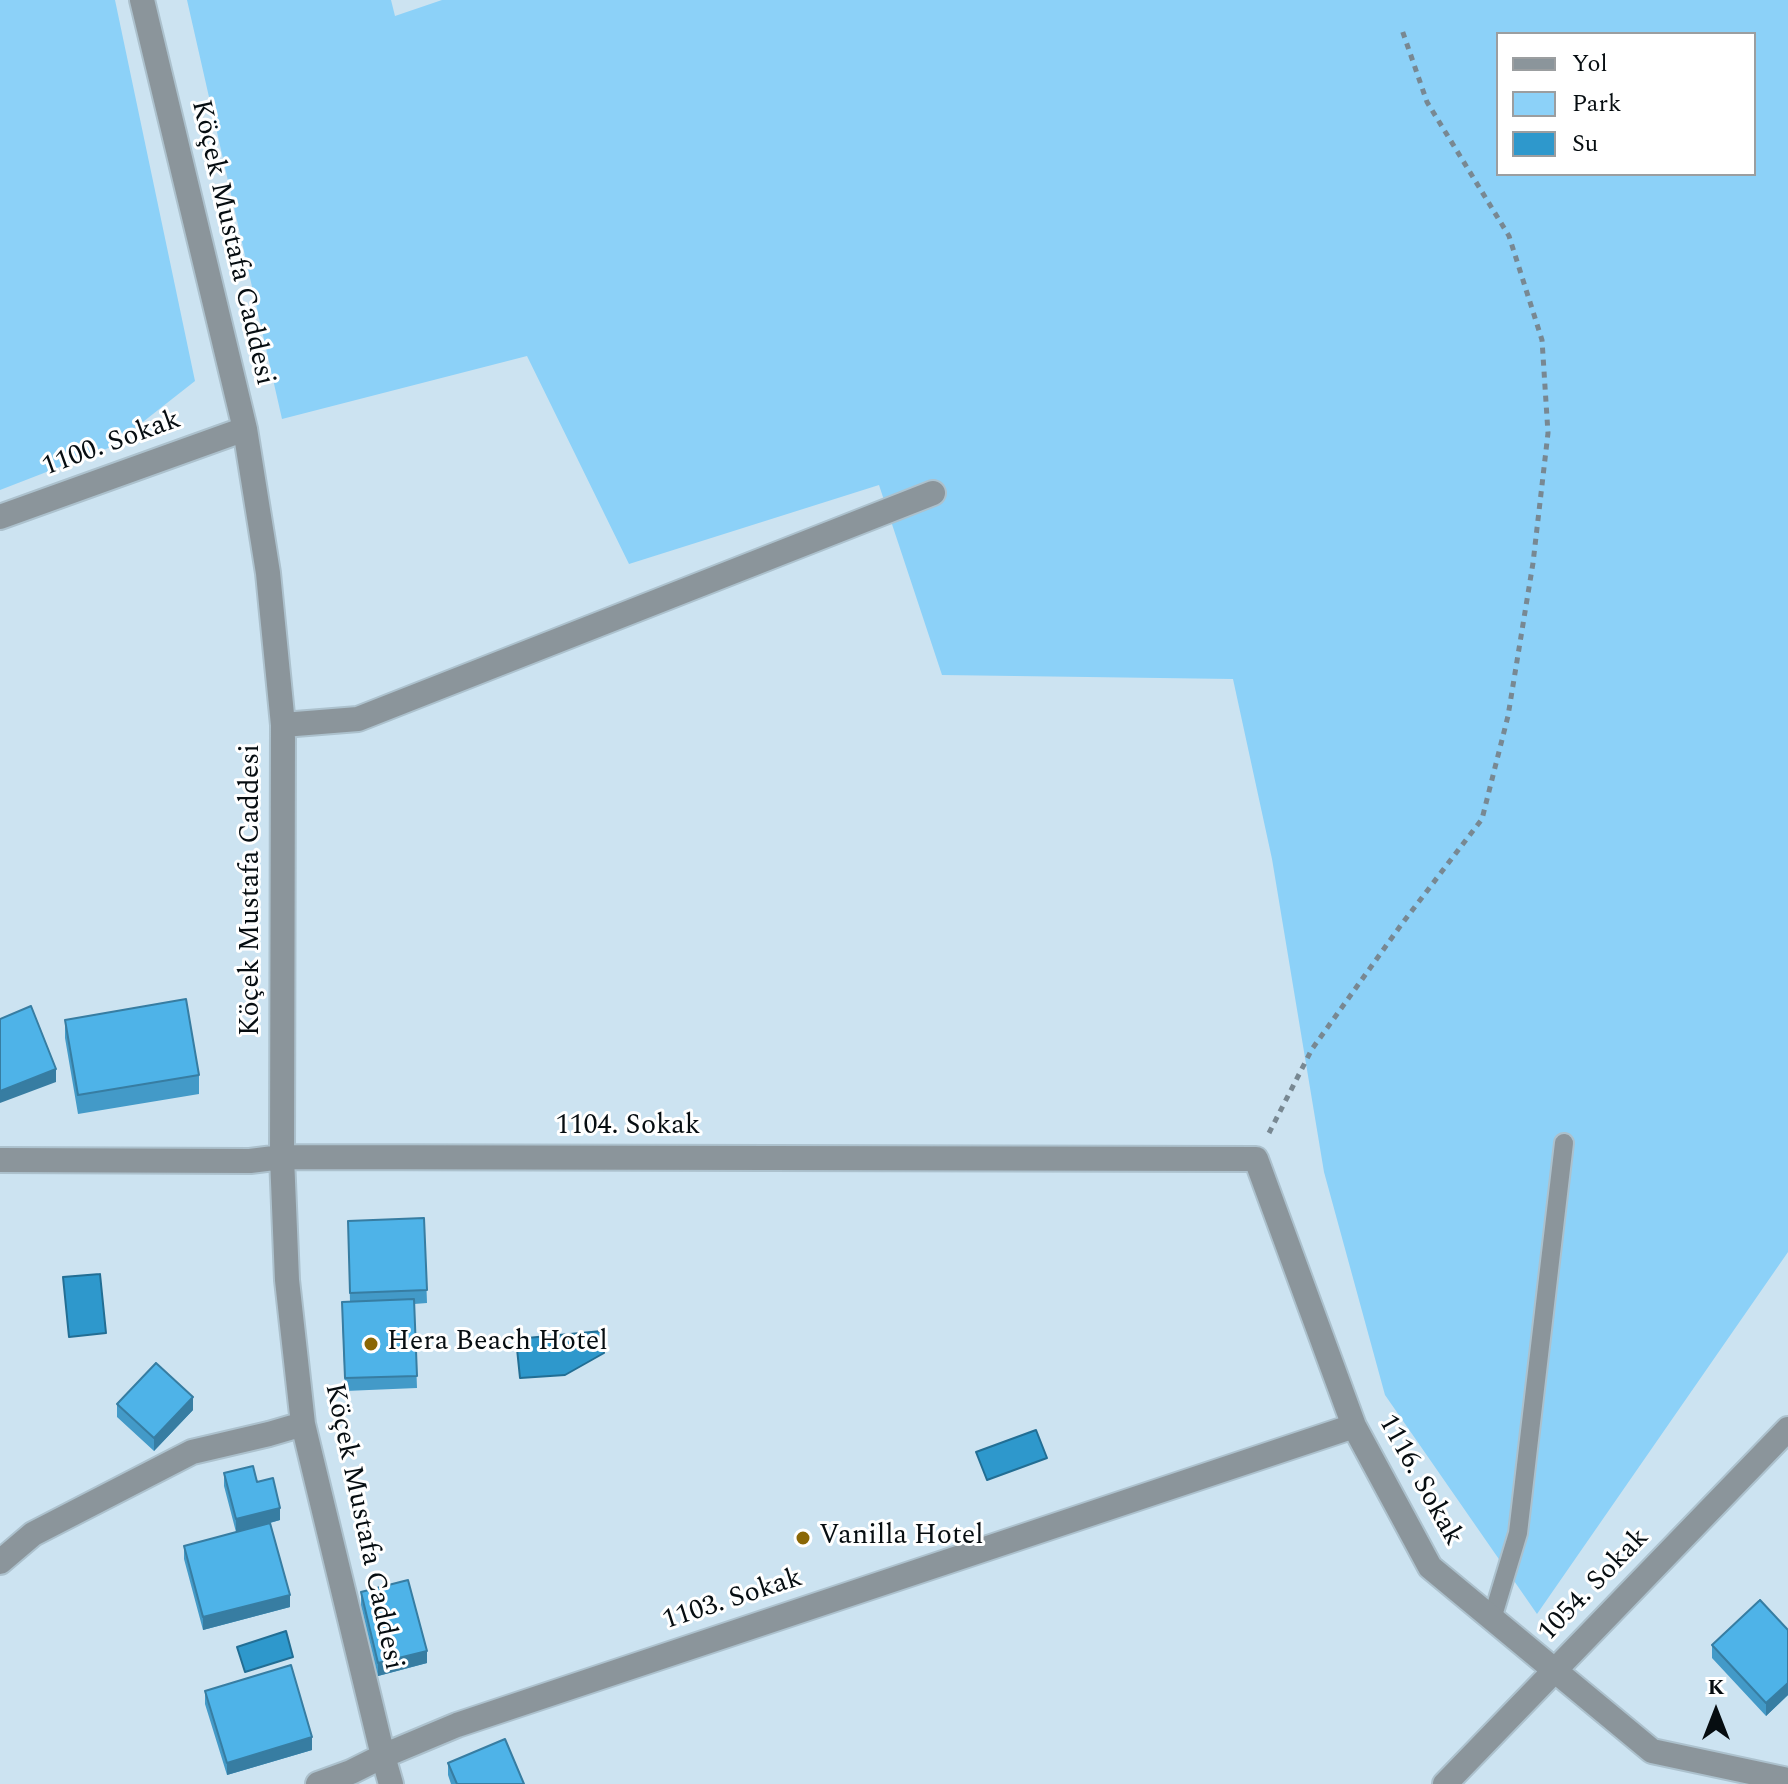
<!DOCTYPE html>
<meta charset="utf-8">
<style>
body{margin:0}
#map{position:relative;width:1788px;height:1784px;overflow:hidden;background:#cce3f1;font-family:Spectral,serif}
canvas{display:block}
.legend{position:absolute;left:1496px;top:32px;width:260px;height:144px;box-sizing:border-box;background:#fff;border:2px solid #9b9ea0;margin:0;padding:10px 14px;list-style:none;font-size:24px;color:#060d11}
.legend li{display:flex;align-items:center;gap:16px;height:40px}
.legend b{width:40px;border:2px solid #9b9ea0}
.north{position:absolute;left:1676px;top:1672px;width:80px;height:80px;-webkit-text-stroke:6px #fff;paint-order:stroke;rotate:0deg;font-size:22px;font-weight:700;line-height:32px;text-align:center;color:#060d11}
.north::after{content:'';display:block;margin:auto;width:28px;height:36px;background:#060d11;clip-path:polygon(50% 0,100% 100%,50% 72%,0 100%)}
</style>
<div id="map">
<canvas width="1788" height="1784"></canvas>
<ul class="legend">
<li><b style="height:10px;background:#8b959b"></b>Yol</li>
<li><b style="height:22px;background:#8cd1f8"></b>Park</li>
<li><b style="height:22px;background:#2e98cc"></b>Su</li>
</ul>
<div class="north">K</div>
</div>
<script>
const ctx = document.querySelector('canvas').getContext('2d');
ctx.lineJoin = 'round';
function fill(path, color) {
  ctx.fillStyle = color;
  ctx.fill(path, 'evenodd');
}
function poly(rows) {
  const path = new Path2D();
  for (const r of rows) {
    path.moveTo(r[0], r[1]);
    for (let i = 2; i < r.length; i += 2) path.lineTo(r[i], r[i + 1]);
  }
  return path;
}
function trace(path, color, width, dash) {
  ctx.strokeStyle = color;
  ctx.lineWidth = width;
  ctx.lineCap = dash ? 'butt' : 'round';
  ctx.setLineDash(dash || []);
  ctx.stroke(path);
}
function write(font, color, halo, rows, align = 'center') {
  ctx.font = font + ' Spectral,serif';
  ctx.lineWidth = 6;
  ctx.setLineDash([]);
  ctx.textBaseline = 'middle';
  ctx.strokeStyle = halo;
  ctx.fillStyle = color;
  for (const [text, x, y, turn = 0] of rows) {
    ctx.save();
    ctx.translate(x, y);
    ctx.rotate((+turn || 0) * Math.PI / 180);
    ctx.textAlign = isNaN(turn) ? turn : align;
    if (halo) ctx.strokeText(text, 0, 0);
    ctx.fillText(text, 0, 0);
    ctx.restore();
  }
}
fill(poly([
 [0,0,115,0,195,381,111,447,0,490],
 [187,0,391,0,395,16,442,0,1788,0,1788,1252,1537,1614,1385,1395,1324,1172,1272,859,1233,679,942,675,879,485,629,564,527,356,282,419],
 [1498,34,1754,34,1754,174,1498,174]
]), '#8cd1f8');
const water = poly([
 [100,1274,106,1333,69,1337,63,1277,100,1274],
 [602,1331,604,1353,565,1375,520,1378,516,1339,602,1331],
 [1036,1430,1047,1458,987,1480,976,1452,1036,1430],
 [286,1631,293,1657,245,1672,237,1647,286,1631]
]);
fill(water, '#2e98cc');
trace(water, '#226e94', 2);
const lane = poly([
 [1492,1619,1518,1533,1564,1143]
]);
const street = poly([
 [142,0,245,429,268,573,283,725,282,1157,287,1280,303,1424,383,1756,391,1784],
 [0,517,245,429],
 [283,725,358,719,933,493],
 [0,1160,250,1161,282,1157,1256,1159,1354,1426,1430,1567,1652,1751,1788,1780],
 [0,1562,33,1534,192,1452,269,1434,303,1424],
 [318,1784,351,1772,383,1756,457,1725,1354,1426],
 [1445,1784,1788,1429]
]);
trace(lane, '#acc1cd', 22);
trace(street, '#acc1cd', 28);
trace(poly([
 [1269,1133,1312,1049,1401,925,1482,819,1508,716,1533,563,1548,433,1542,340,1509,236,1427,102,1401,27]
]), '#788892', 5, [6, 6]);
trace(lane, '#8b959b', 18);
trace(street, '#8b959b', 24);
fill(poly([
 [65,1020,199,1075,199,1094,78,1114,65,1038],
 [424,1218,427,1303,414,1304,417,1388,345,1391,342,1315,350,1302,348,1221],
 [117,1404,193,1410,154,1451,117,1417],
 [224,1473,257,1482,280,1520,270,1523,290,1607,203,1630,184,1559,184,1546,236,1532,224,1486],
 [361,1592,427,1663,378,1676,361,1605],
 [1788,1630,1788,1695,1766,1716,1712,1658,1712,1645],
 [205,1691,312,1750,227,1775,205,1704],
 [448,1763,524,1784,451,1784,448,1775]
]), '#439ac8');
fill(poly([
 [56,1069,56,1082,0,1103,0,1091],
 [193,1397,193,1410,154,1451,154,1438],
 [280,1508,280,1520,236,1532,236,1519],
 [290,1595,290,1607,203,1630,203,1617],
 [427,1651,427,1663,378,1676,378,1663],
 [1788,1683,1788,1695,1766,1716,1766,1703],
 [312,1737,312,1750,227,1775,227,1763]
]), '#377da2');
const building = poly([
 [186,999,199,1075,78,1095,65,1020,186,999],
 [31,1006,56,1069,0,1091,0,1019,31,1006],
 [424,1218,427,1290,350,1293,348,1221,424,1218],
 [414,1299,417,1376,345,1378,342,1302,414,1299],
 [156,1363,193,1397,154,1438,117,1404,156,1363],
 [253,1466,257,1482,273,1478,280,1508,236,1519,224,1473,253,1466],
 [270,1523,290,1595,203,1617,184,1546,270,1523],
 [408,1580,427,1651,378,1663,361,1592,408,1580],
 [1760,1600,1788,1630,1788,1683,1766,1703,1712,1645,1760,1600],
 [291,1665,312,1737,227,1763,205,1691,291,1665],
 [505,1739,524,1784,457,1784,448,1763,505,1739]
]);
fill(building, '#4eb3e8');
trace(building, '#377da2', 2);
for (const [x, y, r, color] of [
 [371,1344,8,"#8a6706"],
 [803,1538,8,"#8a6706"]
]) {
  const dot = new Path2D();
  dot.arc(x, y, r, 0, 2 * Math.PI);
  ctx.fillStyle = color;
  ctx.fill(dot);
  trace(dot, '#fff', 3);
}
write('28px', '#060d11', '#fff', [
 ["Köçek Mustafa Caddesi",231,243,77],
 ["1100. Sokak",112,445,-20],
 ["Köçek Mustafa Caddesi",253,890,-90],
 ["1104. Sokak",628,1128],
 ["1116. Sokak",1419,1481,61],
 ["Köçek Mustafa Caddesi",362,1527,78],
 ["1054. Sokak",1595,1586,-46],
 ["1103. Sokak",733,1601,-18]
]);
write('28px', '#060d11', '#fff', [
 ["Hera Beach Hotel",387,1344],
 ["Vanilla Hotel",819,1538]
], 'left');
</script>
